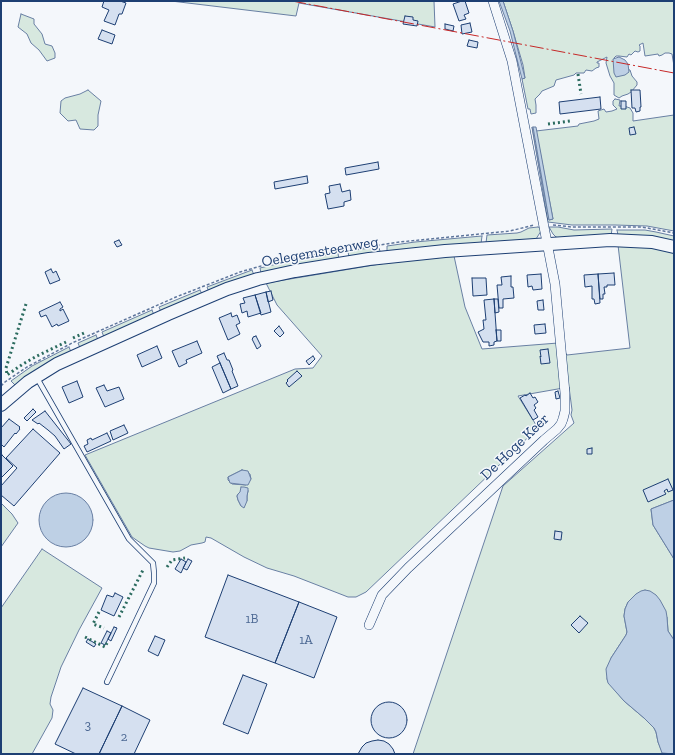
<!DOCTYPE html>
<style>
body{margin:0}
#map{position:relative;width:675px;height:755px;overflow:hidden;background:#f4f7fb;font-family:"Zilla Slab",serif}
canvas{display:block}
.frame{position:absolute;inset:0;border:2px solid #1d3f73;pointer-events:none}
</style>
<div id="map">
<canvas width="675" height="755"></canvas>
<div class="frame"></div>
</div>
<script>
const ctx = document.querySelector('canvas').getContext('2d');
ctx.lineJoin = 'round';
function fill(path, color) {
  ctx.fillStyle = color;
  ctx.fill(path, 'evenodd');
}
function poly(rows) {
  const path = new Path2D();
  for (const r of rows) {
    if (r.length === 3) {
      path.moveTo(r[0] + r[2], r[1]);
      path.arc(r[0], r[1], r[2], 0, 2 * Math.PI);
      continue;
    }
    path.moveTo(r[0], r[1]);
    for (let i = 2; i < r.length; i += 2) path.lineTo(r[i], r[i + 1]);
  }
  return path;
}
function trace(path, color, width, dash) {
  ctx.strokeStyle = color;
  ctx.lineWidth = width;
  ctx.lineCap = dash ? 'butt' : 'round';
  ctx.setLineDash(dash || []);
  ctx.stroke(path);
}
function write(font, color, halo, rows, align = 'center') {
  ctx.font = font + ' "Zilla Slab",serif';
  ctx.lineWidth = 3;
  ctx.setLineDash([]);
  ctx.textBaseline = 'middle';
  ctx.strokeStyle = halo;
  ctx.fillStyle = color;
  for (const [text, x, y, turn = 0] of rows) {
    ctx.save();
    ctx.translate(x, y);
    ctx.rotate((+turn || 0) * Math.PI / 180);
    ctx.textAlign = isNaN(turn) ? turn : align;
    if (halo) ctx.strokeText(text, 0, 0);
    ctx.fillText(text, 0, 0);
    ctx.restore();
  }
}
const green = poly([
 [171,1,434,1,435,27,299,3,296,16,171,1],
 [503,1,674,1,674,66,672,54,669,53,665,53,662,55,659,56,658,54,645,56,643,43,639,45,640,46,640,51,638,52,635,51,631,55,629,54,627,57,619,56,616,56,614,58,626,69,630,70,632,76,637,82,637,85,631,92,628,94,622,96,619,98,614,95,614,83,610,76,606,63,607,57,597,62,597,63,599,63,599,67,596,68,592,71,586,70,584,73,576,73,574,75,556,80,554,86,542,91,540,94,535,99,536,105,536,113,531,114,530,109,528,109,522,79,525,78,523,65,513,31,503,1],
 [21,14,34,19,34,24,42,34,45,44,52,46,55,53,55,58,47,61,39,50,31,43,27,34,18,27,21,14],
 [88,90,101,101,98,115,98,126,94,130,80,129,76,120,68,121,60,113,61,101,65,98,80,94,88,90],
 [615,99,620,100,619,106,624,106,630,108,633,113,633,121,674,115,674,231,647,226,615,225,572,225,548,222,532,127,549,220,553,219,536,131,578,126,579,124,594,121,599,119,598,111,604,109,606,112,612,111,617,109,613,105,613,101,615,99],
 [538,227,540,228,541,231,536,239,486,243,487,235,517,233,521,232,529,228,538,227],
 [549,227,558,227,574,230,612,229,611,236,559,238,556,237,553,234,549,227],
 [617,230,645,230,656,232,674,236,674,242,618,235,617,230],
 [482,236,481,244,387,252,387,246,415,242,482,236],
 [618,245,646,247,674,252,674,500,651,509,653,525,674,559,674,640,668,631,667,617,636,594,628,602,625,609,624,616,627,632,626,635,611,658,607,679,609,683,624,701,644,718,654,728,656,732,658,742,663,754,413,754,503,486,574,423,571,415,572,410,569,387,518,396,538,428,366,592,356,597,348,597,294,576,267,568,244,557,211,538,206,537,205,542,202,543,191,545,180,551,173,552,149,548,145,546,132,537,85,455,295,369,313,368,322,356,277,305,266,283,386,263,454,256,465,307,482,349,558,343,567,355,630,348,618,245],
 [242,470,250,474,251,479,246,485,232,484,228,480,228,477,242,470],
 [248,491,247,496,247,501,241,506,238,500,237,496,238,494,240,492,248,491],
 [377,247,379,248,380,251,378,253,349,258,348,251,377,247],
 [338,253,339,260,261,273,260,268,285,262,338,253],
 [252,270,254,275,209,292,207,287,252,270],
 [200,290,202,294,161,312,159,307,200,290],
 [152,310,154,315,104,337,102,332,152,310],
 [96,335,98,340,80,348,78,343,96,335],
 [69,347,71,352,15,385,11,381,32,366,69,347],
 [1,503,12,514,18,523,1,547,1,503],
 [42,549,102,588,79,630,61,667,51,697,50,704,53,710,52,718,32,754,1,754,1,608,42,549]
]);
fill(green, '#d7e8df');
trace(green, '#687fa3', 1);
const water = poly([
 [499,1,503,1,513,31,525,78,522,79,510,31,499,1],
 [619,57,625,60,628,64,629,72,625,75,616,77,614,73,613,59,619,57],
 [533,127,536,127,553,219,549,220,533,127],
 [242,470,248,471,251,479,248,485,246,485,230,483,228,477,242,470],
 [241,487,244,487,248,488,248,491,247,496,247,501,244,508,241,506,238,500,237,496,238,494,240,492,241,487],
 [66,520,27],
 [674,500,674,559,653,525,651,509,674,500],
 [645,590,650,591,656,595,660,600,666,611,667,617,668,631,674,640,674,754,662,753,658,742,656,732,654,728,644,718,624,701,608,683,607,679,606,669,611,658,626,635,627,632,624,616,625,609,628,602,636,594,641,591,645,590]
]);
fill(water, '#bed0e5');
trace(water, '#687fa3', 1);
const building = poly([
 [104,1,120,1,126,3,122,14,119,14,115,25,104,21,109,10,102,7,104,1],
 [462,1,465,1,469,13,464,15,466,19,459,21,453,4,462,1],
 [405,16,413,17,413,20,418,21,417,26,403,24,405,16],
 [470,23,472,32,462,34,461,25,470,23],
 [445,24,454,26,453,31,445,29,445,24],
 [102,30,115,35,112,44,98,39,102,30],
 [469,40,478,42,477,48,467,46,469,40],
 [631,90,640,90,641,107,640,107,640,111,636,112,635,108,632,108,631,90],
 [600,97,601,109,560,114,559,102,600,97],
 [621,101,626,101,626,109,621,109,621,101],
 [634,127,636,134,630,135,629,128,634,127],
 [378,162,379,169,346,175,345,168,378,162],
 [307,176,308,183,275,189,274,182,307,176],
 [340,184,342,192,350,190,351,200,344,202,344,206,328,209,325,194,330,193,329,186,340,184],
 [119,240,122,245,117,247,114,242,119,240],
 [51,269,53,273,56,271,60,280,50,284,45,272,51,269],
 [614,273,615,285,607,285,607,287,604,287,605,294,603,294,603,299,600,299,598,274,614,273],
 [541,274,542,289,533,290,532,286,528,287,527,275,541,274],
 [598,274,600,303,595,304,594,299,592,299,592,286,585,287,584,275,598,274],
 [511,276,511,287,513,287,514,298,503,299,503,308,499,308,497,285,502,285,501,277,511,276],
 [472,278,486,278,487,295,473,296,472,278],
 [271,291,273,300,268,302,266,292,271,291],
 [266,292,271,312,261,315,255,295,266,292],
 [255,295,261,313,248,317,247,311,242,313,240,304,245,303,243,298,255,295],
 [494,299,497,341,494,342,494,345,489,346,489,342,483,342,478,332,484,329,483,320,486,320,484,300,494,299],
 [494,299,498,299,499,312,495,313,494,299],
 [543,300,544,310,538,310,537,301,543,300],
 [60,302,63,307,60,309,60,311,63,309,69,321,58,326,57,324,52,327,46,315,41,317,39,312,60,302],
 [231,313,232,317,237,315,240,323,236,325,240,334,228,340,219,318,231,313],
 [545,324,546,333,535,334,534,325,545,324],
 [279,326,284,333,280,337,274,331,279,326],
 [496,330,501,330,501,341,497,341,496,330],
 [256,336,261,346,257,349,252,339,253,338,253,337,256,336],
 [197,341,202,353,186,360,187,363,179,367,172,351,197,341],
 [157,346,162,358,142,367,137,355,157,346],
 [548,349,550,363,541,364,540,356,541,357,540,350,548,349],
 [224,353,227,360,229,360,233,370,232,371,238,386,231,389,217,356,224,353],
 [313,356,315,359,309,365,306,361,313,356],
 [220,363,231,389,223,393,212,367,220,363],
 [297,371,302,376,289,387,286,383,288,381,287,380,297,371],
 [77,381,83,397,69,403,62,387,77,381],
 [104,385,107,391,119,387,124,399,105,407,96,388,104,385],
 [558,391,560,398,556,399,555,392,558,391],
 [530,393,533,398,535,397,538,402,534,405,536,408,534,410,538,417,533,420,520,398,525,395,526,396,530,393],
 [33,409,36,412,27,421,24,418,33,409],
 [45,411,71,444,64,449,55,436,48,430,39,423,38,424,32,420,45,411],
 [9,419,20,427,19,428,20,429,16,434,15,433,4,447,2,445,1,446,1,428,9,419],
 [124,425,128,433,113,440,110,431,124,425],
 [33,429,60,453,14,506,1,495,1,486,17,468,6,458,33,429],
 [107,433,111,441,87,452,84,446,88,444,87,440,91,438,92,440,107,433],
 [592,448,592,454,587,454,587,449,592,448],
 [2,455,13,466,1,478,1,456,2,455],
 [668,479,673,490,668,492,667,489,664,491,666,494,648,502,643,490,668,479],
 [555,531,562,532,561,540,554,539,555,531],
 [181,559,186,562,181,573,175,569,181,559],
 [188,559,192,561,187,570,183,568,188,559],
 [228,575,299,602,275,663,205,637,228,575],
 [115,593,123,597,114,616,101,610,107,595,113,597,115,593],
 [299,602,337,617,314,678,275,663,299,602],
 [580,616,588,623,579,633,571,625,580,616],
 [114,627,117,628,111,641,108,639,114,627],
 [107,631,111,633,105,645,101,643,107,631],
 [155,636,165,640,158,656,148,651,155,636],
 [88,639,96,644,94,647,86,642,88,639],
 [243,675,267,684,248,734,223,724,243,675],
 [83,688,122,706,99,754,76,754,55,744,83,688],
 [389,720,18],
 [122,706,150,720,134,754,99,754,122,706],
 [378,740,384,741,389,744,393,749,395,754,358,754,362,747,366,743,372,741,378,740]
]);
fill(building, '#d5e0f0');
trace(building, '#1d3f73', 1);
const lane = poly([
 [37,378,129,539,153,563,154,573,154,583,107,682]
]);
const street = poly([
 [369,625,382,595,408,568,544,440,557,429,561,424,563,419,565,411,565,393,555,284,512,61,493,1]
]);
const secondary = poly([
 [1,405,28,382,57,364,168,314,227,289,258,279,295,271,369,259,445,251,610,240,652,242,674,247]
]);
trace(lane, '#1d3f73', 6);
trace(street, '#1d3f73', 10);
trace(secondary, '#1d3f73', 14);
trace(poly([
 [553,225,572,227,642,227,674,233],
 [1,386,5,382,27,367,72,343,176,297,240,272,268,264,301,257,400,242,510,231,534,225]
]), '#5e769c', 1.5, [3, 2]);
trace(lane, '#f4f7fb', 4.5);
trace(street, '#f4f7fb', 9);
trace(secondary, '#f4f7fb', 12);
trace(poly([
 [578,74,581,94],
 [548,124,570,121],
 [26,304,6,368,7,375,23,364,37,356,66,342],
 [73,338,84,333],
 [167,567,172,560,185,558],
 [99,612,93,624,104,628],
 [119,617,144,568],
 [85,637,105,647,107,643]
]), '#2c6c60', 3, [2, 3]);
trace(poly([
 [292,1,674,73]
]), '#c62828', 1, [14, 3, 2, 3]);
write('13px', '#4b6792', null, [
 ["1B",252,619],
 ["1A",306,640],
 ["3",88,725],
 ["2",124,737]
]);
write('15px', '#1d3f73', '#f4f7fb', [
 ["Oelegemsteenweg",320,252,-10],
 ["De Hoge Keer",515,447,-44]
]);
</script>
